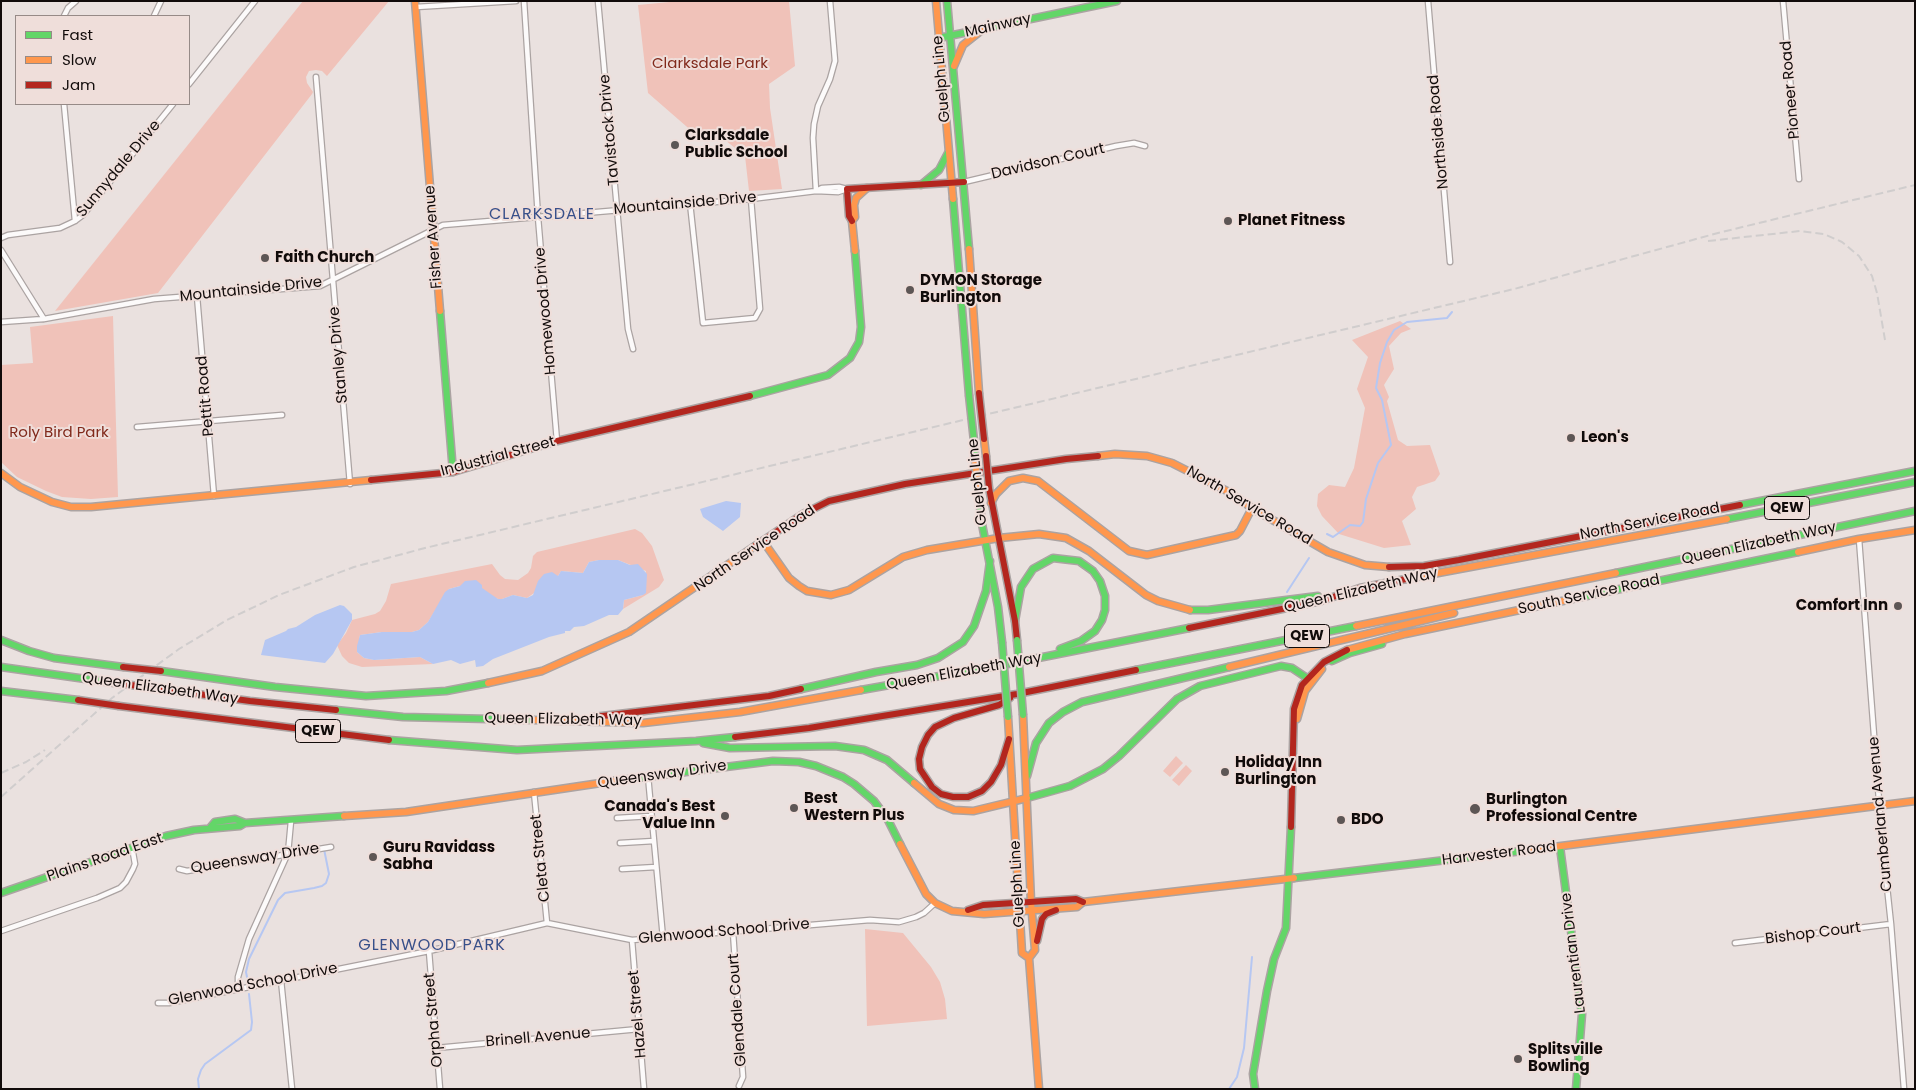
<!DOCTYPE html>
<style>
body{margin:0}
#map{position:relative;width:1916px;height:1090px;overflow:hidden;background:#eae1df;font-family:Poppins,sans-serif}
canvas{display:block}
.frame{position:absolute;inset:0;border:2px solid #110b0a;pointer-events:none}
.legend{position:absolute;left:15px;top:15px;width:175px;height:90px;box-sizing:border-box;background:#efdeda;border:1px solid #968a87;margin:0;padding:6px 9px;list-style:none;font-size:15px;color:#110b0a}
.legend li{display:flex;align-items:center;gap:10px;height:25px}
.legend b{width:25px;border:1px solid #968a87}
</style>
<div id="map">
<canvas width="1916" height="1090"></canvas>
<div class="frame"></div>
<ul class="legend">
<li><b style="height:6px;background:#63d668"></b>Fast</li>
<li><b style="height:6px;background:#ff974d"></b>Slow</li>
<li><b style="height:6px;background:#b3261e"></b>Jam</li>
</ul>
</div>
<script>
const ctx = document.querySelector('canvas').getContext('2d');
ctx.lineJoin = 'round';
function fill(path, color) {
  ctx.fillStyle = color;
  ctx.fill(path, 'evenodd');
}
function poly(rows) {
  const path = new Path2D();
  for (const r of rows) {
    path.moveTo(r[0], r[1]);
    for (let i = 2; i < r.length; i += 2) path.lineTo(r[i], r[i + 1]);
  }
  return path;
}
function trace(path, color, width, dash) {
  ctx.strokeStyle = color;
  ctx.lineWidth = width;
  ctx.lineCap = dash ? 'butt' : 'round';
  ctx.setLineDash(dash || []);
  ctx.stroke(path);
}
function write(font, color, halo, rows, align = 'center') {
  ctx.font = font + ' Poppins,sans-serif';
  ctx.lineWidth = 4;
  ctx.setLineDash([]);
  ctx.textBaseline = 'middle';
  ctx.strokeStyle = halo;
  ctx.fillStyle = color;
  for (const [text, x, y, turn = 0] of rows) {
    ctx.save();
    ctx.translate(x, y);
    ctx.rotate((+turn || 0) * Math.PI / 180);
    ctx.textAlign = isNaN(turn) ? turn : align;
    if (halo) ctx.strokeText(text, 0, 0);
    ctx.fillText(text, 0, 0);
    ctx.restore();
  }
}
fill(poly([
 [303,1,389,1,327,76,322,71,316,70,309,71,306,77,307,83,313,92,312,94,158,293,55,311],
 [680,1,789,1,795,66,769,84,770,108,782,189,749,191,745,156,715,132,694,133,648,93,638,5],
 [113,316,118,497,91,499,62,497,46,491,17,477,1,462,1,365,33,363,30,327],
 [1400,321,1411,329,1401,333,1389,346,1394,369,1384,385,1389,397,1387,401,1398,440,1407,446,1430,445,1440,474,1435,481,1417,487,1412,497,1416,509,1402,521,1411,545,1384,548,1339,534,1322,516,1317,506,1318,494,1329,485,1345,487,1354,468,1365,408,1357,389,1368,357,1352,340],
 [635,529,642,533,652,546,664,580,659,587,623,609,624,600,643,595,646,571,618,560,599,560,589,562,583,573,561,571,558,576,527,598,513,595,502,599,498,599,460,586,449,589,428,622,419,630,412,632,382,632,360,635,357,652,364,658,374,660,420,657,433,664,362,667,349,663,342,656,337,645,346,633,352,620,375,614,380,611,386,601,391,584,492,564,500,575,505,579,518,580,528,573,531,568,533,556,537,552],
 [1176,756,1183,763,1170,777,1163,771],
 [1186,765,1192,771,1179,786,1172,780],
 [865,929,903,933,931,967,940,982,945,999,947,1019,867,1026]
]), '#f0c2b9');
fill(poly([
 [726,501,741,503,740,517,723,531,703,517,700,509],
 [599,560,618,560,630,565,638,564,647,574,646,593,643,595,624,600,623,609,618,615,609,615,584,626,574,627,570,631,565,631,565,633,549,637,493,659,483,666,476,667,475,660,460,664,451,660,433,664,420,657,374,660,364,658,357,652,357,646,360,635,382,632,412,632,419,630,428,622,445,592,449,589,460,586,465,581,476,580,482,585,482,588,498,599,502,599,513,595,527,598,533,595,538,581,544,574,552,572,558,576,561,571,583,573,589,562],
 [340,605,344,606,352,614,352,620,333,654,325,663,261,655,265,640,286,631,288,629,296,627,315,615]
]), '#b6c7f2');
trace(poly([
 [1327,534,1333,537,1350,525,1360,526,1363,522,1366,499,1378,463,1391,445,1382,400,1376,388,1380,363,1387,342,1394,330,1407,322,1447,318,1452,312],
 [1287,592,1309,558],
 [247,977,246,972,249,959,278,900,285,893,314,888,322,886,326,883,329,874,324,849],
 [199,1089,198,1079,201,1070,205,1064,251,1030,252,1022,249,994],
 [1229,1089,1237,1077,1244,1048,1252,957]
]), '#b6c7f2', 2);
const street = poly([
 [524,1,538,217,557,441],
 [598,1,628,329,633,349],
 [1428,1,1450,262],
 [1783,1,1799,179],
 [416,7,516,1],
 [64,16,68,8,76,1],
 [154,16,161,1],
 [316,77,350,484],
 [189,84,255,1],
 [64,104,75,221],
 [964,182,1116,146,1134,143,1145,146],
 [816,191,813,138,814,124,818,106,830,79,835,61,830,1],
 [816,191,838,192,847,189],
 [690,203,703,323,755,318,760,309,751,199],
 [1,238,8,235,60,228,75,221,83,215,173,104],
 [1,250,44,319],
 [197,296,214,496],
 [1,322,44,319,154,299,320,286,443,225,751,199,816,191,822,188,839,187,847,189],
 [137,427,282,415],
 [1859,539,1882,840,1891,924,1904,1089],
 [648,776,663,938],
 [534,792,547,923],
 [617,818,651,816],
 [620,843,654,841],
 [179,869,187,871,331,847],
 [622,869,656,867],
 [1,931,97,898,120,888,126,882,133,869,135,864,132,847],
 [733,932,743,1077,739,1086],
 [632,940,644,1089],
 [1735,943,1891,924],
 [429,951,440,1089],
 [281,980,292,1089],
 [238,988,238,977,249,939,288,853,291,821],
 [158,1003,169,1003,429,951,547,923,632,940,870,920,899,922,916,917,924,913,935,903],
 [436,1048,639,1029]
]);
const fast = poly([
 [947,1,969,249],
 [939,38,1117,1],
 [921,185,939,170,948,153],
 [953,199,969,395],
 [440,311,453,472],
 [750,396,828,375,850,358,859,342,861,327,855,251],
 [974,441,975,460],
 [978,489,982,524,998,607,1002,642],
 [1740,505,1915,471],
 [1727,519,1915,482],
 [1616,573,1915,511],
 [1572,599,1798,552],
 [1190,610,1208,610,1318,596],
 [1015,621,1021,587,1033,569,1053,558,1079,561,1093,571,1100,581,1105,596,1105,610,1102,620,1095,631,1081,641,1060,649],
 [1,640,29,651,54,658,123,667],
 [1332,661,1350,653,1382,644],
 [1,667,107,682],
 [1136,670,1356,626],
 [161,671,275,687,366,696,446,691,488,683],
 [801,689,876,672,917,665,938,658,963,642,974,626,986,591,990,561],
 [861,690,1013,663,1189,628],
 [1,691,78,700],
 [336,710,403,717,533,720],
 [389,740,517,750,696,741,735,737],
 [703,743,730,748,835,746,864,750,887,760,914,783],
 [1027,776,1036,743,1049,723,1063,712,1082,702,1229,667],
 [614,781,773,761,799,762,816,766,843,777,854,784,874,801,888,820,900,844],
 [1027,798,1070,786,1103,769,1119,756,1177,699,1200,686,1281,666,1292,668,1307,678,1313,679],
 [210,828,215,822,235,819,245,823],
 [1560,847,1582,1014,1576,1089],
 [1294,878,1522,851],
 [1,893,166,836,194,830,240,826,245,823,344,816],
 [1255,1089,1253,1074,1267,991,1274,959,1286,928,1291,827]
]);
const slow = poly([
 [415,1,440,311],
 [936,1,953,199],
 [954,66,963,45,982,30],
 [969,249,979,393],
 [855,251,852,221,855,217,854,205,856,198,867,188],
 [984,439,986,456],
 [1098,456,1115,454,1147,456,1172,463,1227,491,1252,508,1328,552,1365,565,1389,567],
 [1,473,20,487,52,502,71,507,91,507,371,480],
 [991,503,996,494,1009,481,1023,478,1038,481,1129,551,1147,555,1236,535,1240,531,1252,508],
 [999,538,1039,534,1066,538,1089,551,1146,595,1158,601,1190,610],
 [763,541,789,578,799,586,807,591,831,595,849,590,903,557,927,550,999,538],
 [1798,552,1859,539,1915,530],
 [1406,579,1727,519],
 [1356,626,1616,573],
 [1347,650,1405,634,1572,599],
 [1229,667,1454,613],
 [488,683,542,671,629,632,755,546],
 [1023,715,1031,902,1035,950,1029,958,1039,1089],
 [1008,717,1022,953,1029,958],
 [1297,719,1305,691,1322,669],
 [533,720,643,723,740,712,861,690],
 [914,783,939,804,954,810,973,811,1027,798],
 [344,816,406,812,614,781],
 [900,844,926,894,935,903,952,911,984,914,1077,907,1083,902,1294,878],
 [1522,851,1915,801]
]);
const jam = poly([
 [852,221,849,216,847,189,964,182],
 [371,480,453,472,557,441,750,396],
 [989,488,1015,621,1017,640],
 [755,546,803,514,829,501,905,484,1066,459,1098,456],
 [1389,567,1424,566,1459,560,1740,505],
 [1189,628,1321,601,1360,588,1406,579],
 [146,687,250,701,336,710],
 [119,706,389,740],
 [594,717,769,696,801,689],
 [735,737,809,728,1017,694,1136,670],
 [1009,739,1001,765,991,782,982,791,968,797,953,797,941,794,932,787,920,769,919,759,922,747,928,735,935,727,954,718,999,705,1010,698],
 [1291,827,1294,709,1302,685,1324,662,1347,650],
 [968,910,983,905,1076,899,1083,902],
 [1037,941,1042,919,1046,914,1056,910]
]);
trace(street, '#aba3a2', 7);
trace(fast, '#aba3a2', 9);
trace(slow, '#aba3a2', 9);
trace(jam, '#aba3a2', 9);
trace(street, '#fcfafa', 4.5);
trace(fast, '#63d668', 6);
trace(slow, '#ff974d', 6);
trace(jam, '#b3261e', 6);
trace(poly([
 [1708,241,1800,231,1824,234,1842,242,1859,256,1872,276,1877,293,1885,340],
 [1,773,26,762,45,750],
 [1,797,112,698,179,649,227,620,279,595,354,567,425,548,1514,289,1718,233,1915,185]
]), '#d0cdcd', 2, [8, 4]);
const fastBridge = poly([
 [969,395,974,441],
 [1017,640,1023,715],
 [1002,642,1008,717]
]);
const slowBridge = poly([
 [975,460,978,489]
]);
const jamBridge = poly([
 [979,393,984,439],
 [986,456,989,488],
 [123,667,161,671],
 [107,682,146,687],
 [78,700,119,706]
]);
trace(fastBridge, '#aba3a2', 9, []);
trace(slowBridge, '#aba3a2', 9, []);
trace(jamBridge, '#aba3a2', 9, []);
trace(fastBridge, '#63d668', 6);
trace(slowBridge, '#ff974d', 6);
trace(jamBridge, '#b3261e', 6);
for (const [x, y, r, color] of [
 [675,145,5,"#5d5655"],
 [1228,221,5,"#5d5655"],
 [265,258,5,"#5d5655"],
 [910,290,5,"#5d5655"],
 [1571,438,5,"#5d5655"],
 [1898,606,5,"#5d5655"],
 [1225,772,5,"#5d5655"],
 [794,808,5,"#5d5655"],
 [1475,809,6,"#5d5655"],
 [725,816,5,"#5d5655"],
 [1341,820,5,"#5d5655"],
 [373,857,5,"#5d5655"],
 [1518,1059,5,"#5d5655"]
]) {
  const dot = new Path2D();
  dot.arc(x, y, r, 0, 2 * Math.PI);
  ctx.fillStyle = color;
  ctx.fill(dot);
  trace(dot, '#efdeda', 2);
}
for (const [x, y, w] of [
 [1787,508,45],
 [1307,636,45],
 [318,731,45]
]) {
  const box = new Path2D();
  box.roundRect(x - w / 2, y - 11.5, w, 23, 4);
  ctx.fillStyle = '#efdeda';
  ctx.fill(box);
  trace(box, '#110b0a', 1);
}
write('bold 14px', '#110b0a', null, [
 ["QEW",1787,508],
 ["QEW",1307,636],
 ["QEW",318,731]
]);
write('15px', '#110b0a', '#efdeda', [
 ["Mainway",998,26,-12],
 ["Guelph Line",942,79,-95],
 ["Pioneer Road",1791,90,-95],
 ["Tavistock Drive",610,130,-95],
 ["Northside Road",1439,132,-95],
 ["Davidson Court",1048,162,-13],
 ["Sunnydale Drive",119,169,-50],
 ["Mountainside Drive",685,204,-5],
 ["Fisher Avenue",434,237,-94],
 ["Mountainside Drive",251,290,-6],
 ["Homewood Drive",546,311,-95],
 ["Stanley Drive",339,355,-95],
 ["Pettit Road",206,396,-95],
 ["Industrial Street",498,457,-15],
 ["Guelph Line",978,482,-96],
 ["North Service Road",1249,506,30],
 ["North Service Road",1650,522,-11],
 ["Queen Elizabeth Way",1759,544,-12],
 ["North Service Road",755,549,-34],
 ["Queen Elizabeth Way",1361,591,-13],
 ["South Service Road",1589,595,-12],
 ["Queen Elizabeth Way",964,672,-10],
 ["Queen Elizabeth Way",160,689,8],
 ["Queen Elizabeth Way",563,720,1],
 ["Queensway Drive",662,775,-8],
 ["Cumberland Avenue",1881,814,-95],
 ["Harvester Road",1499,854,-7],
 ["Plains Road East",105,858,-19],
 ["Cleta Street",541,858,-96],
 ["Queensway Drive",255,859,-9],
 ["Guelph Line",1018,884,-93],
 ["Glenwood School Drive",724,932,-5],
 ["Bishop Court",1813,934,-7],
 ["Laurentian Drive",1574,953,-97],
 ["Glenwood School Drive",253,985,-11],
 ["Glendale Court",738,1010,-94],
 ["Hazel Street",638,1014,-95],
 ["Orpha Street",434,1020,-95],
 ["Brinell Avenue",538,1038,-5]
]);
write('15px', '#81291b', '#efdeda', [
 ["Clarksdale Park",710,64],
 ["Roly Bird Park",59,433]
]);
write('bold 15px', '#110b0a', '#efdeda', [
 ["Clarksdale",685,136],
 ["Public School",685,153],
 ["Planet Fitness",1238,221],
 ["Faith Church",275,258],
 ["DYMON Storage",920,281],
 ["Burlington",920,298],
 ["Leon's",1581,438],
 ["Comfort Inn",1888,606,"right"],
 ["Holiday Inn",1235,763],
 ["Burlington",1235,780],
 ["Best",804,799],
 ["Western Plus",804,816],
 ["Burlington",1486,800],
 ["Professional Centre",1486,817],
 ["Canada's Best",715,807,"right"],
 ["Value Inn",715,824,"right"],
 ["BDO",1351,820],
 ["Guru Ravidass",383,848],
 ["Sabha",383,865],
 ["Splitsville",1528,1050],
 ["Bowling",1528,1067]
], 'left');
ctx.letterSpacing = '1px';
write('16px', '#38508a', '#efdeda', [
 ["CLARKSDALE",542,215],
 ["GLENWOOD PARK",432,946]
]);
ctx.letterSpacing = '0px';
</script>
